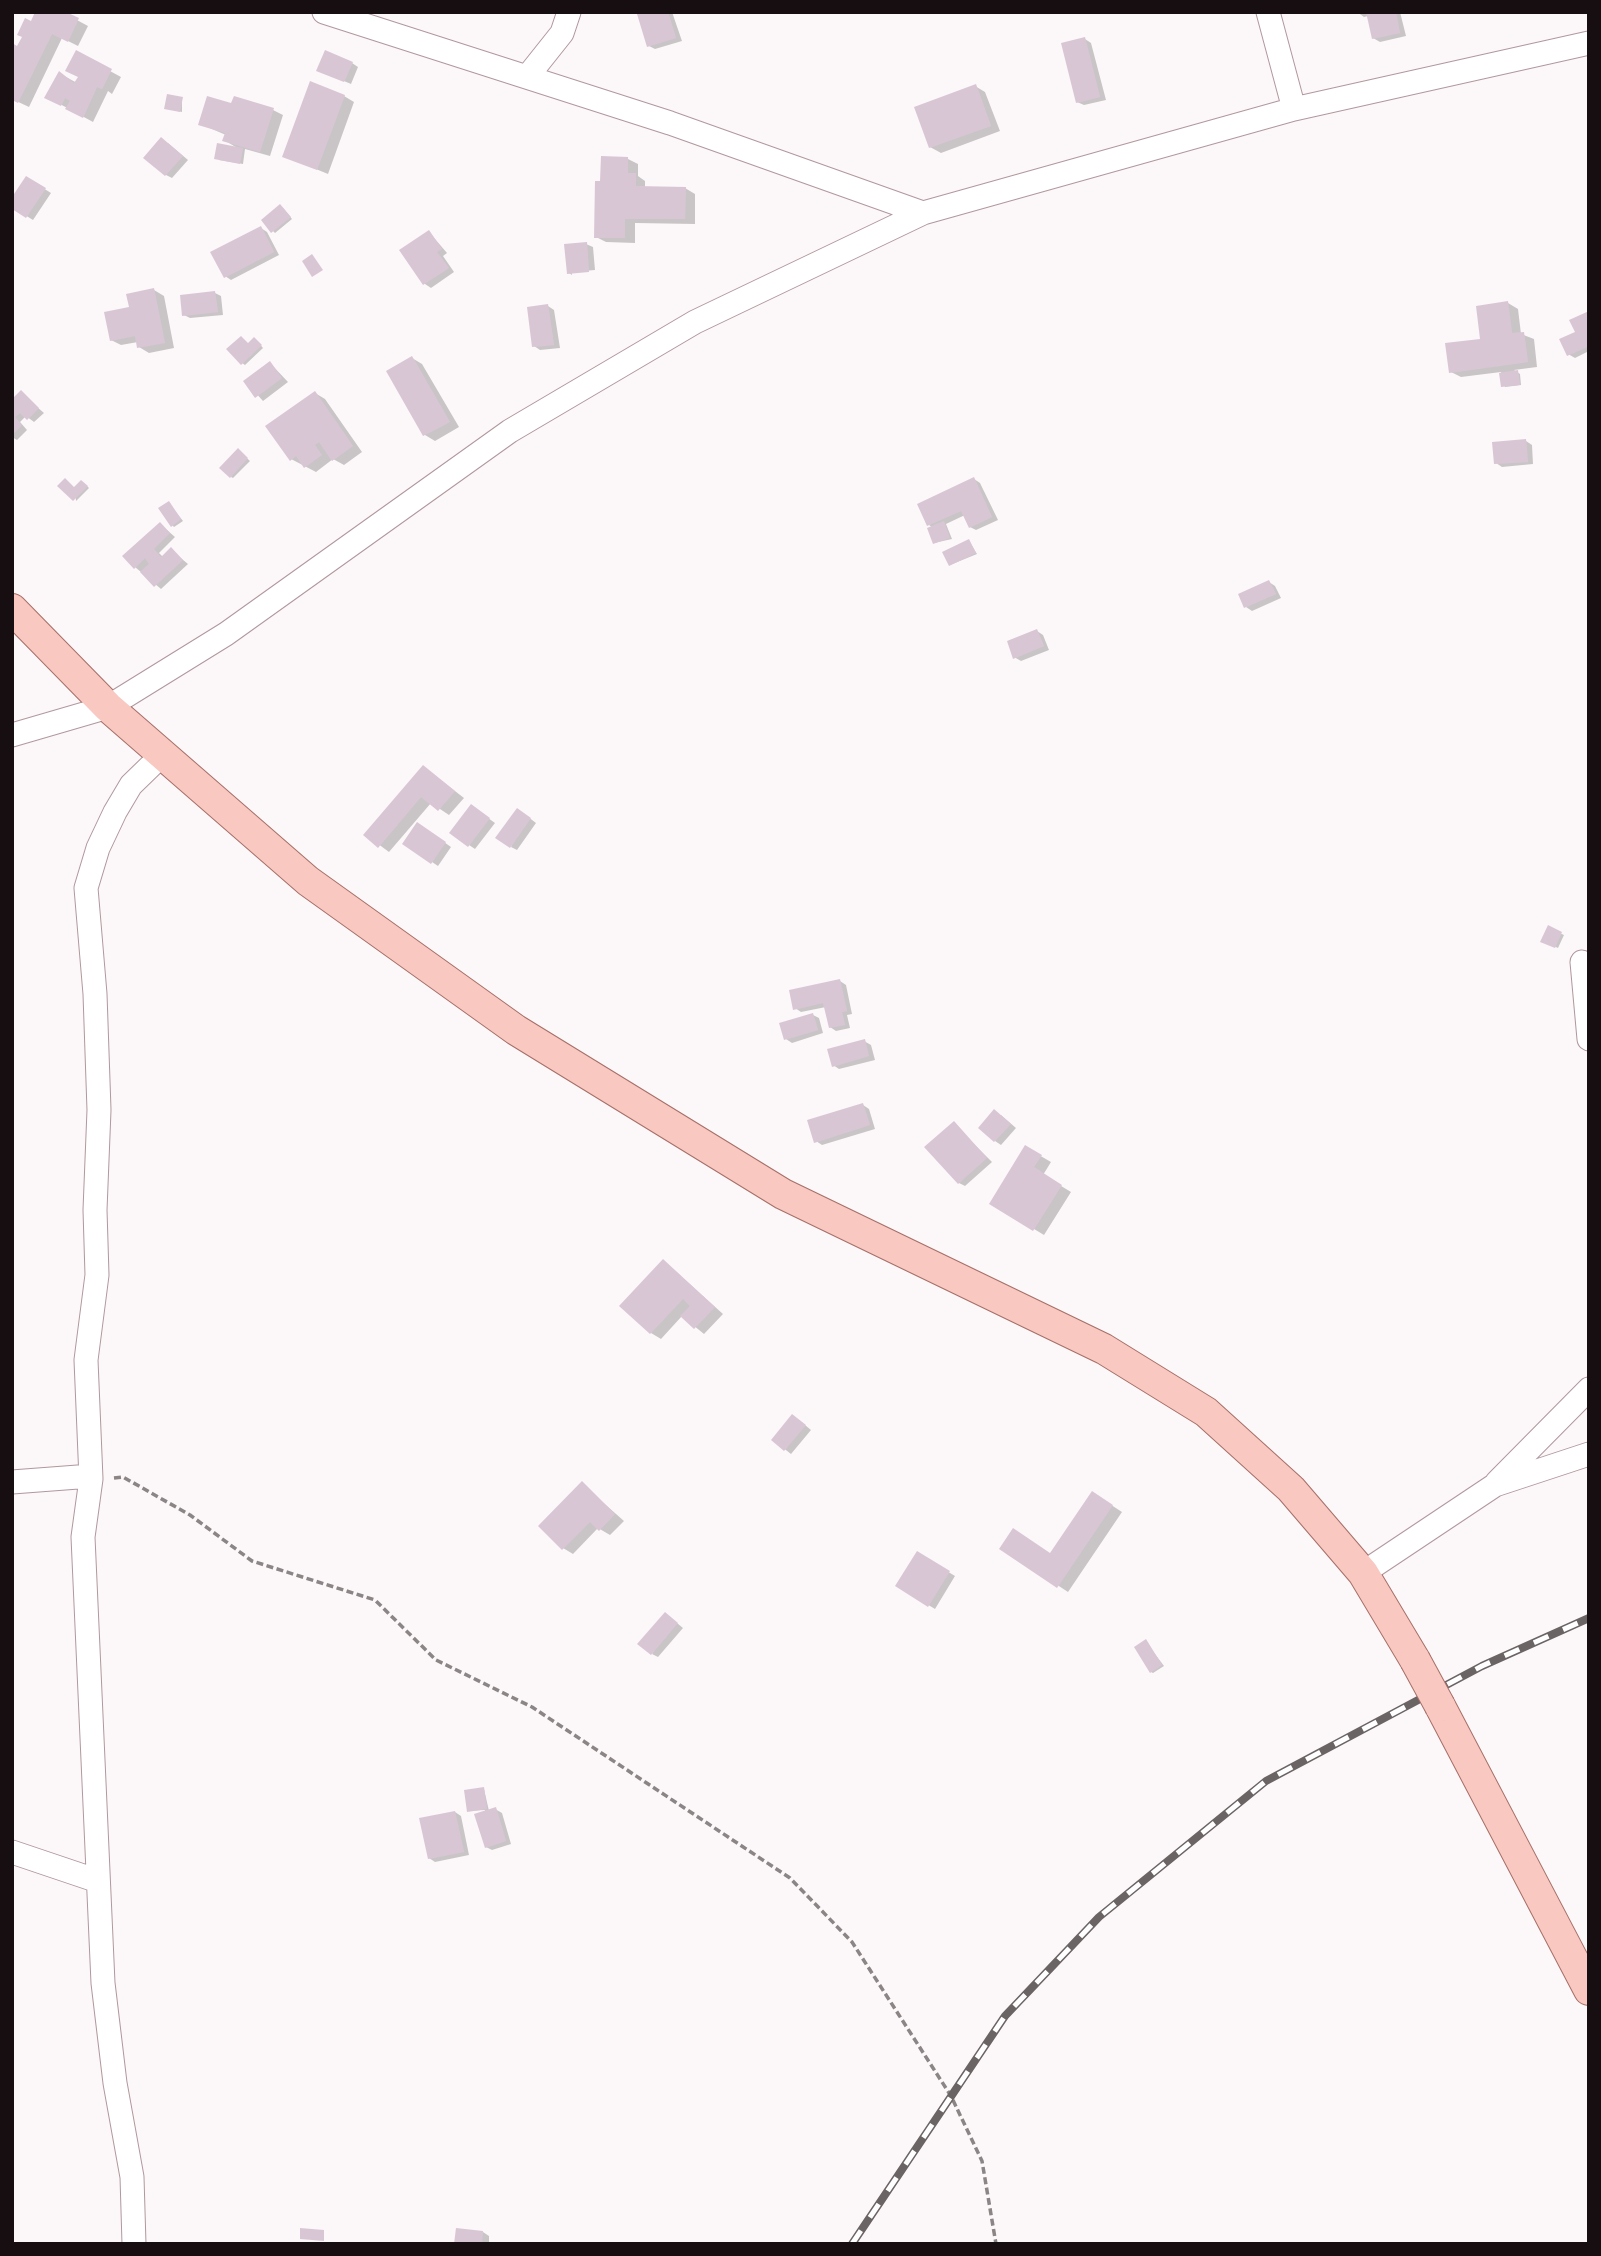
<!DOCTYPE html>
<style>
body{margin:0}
#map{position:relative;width:1601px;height:2256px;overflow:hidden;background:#fcf7f8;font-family:Signika,sans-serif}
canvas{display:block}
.frame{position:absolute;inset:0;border:14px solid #160e10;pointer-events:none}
</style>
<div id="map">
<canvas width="1601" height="2256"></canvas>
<div class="frame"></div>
</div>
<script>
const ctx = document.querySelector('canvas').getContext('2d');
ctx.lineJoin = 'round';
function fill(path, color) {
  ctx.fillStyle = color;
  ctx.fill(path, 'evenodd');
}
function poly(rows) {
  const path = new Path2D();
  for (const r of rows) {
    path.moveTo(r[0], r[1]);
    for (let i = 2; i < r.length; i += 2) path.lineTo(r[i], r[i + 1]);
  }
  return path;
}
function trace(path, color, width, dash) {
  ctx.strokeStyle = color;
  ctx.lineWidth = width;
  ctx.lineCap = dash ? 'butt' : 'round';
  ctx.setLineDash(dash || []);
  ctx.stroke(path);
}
fill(poly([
 [62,12,88,26,78,46,62,38,29,107,12,99,18,48,32,23],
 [649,12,672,12,682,41,655,49,649,46],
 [1357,12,1400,12,1406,36,1380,42,1373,38,1368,16,1364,17],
 [1085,39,1091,43,1106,100,1084,105,1077,102],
 [77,53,121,77,112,94,108,91,93,122,47,97,59,73,77,83,80,77],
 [352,63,358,67,351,84,325,73],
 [975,86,985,92,1000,131,941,153,930,147],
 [344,96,354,102,328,174,284,156],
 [182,99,182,112,168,109],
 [233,106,273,110,283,115,270,156,245,149,243,164,219,160,239,149,224,140,226,135,200,124],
 [168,143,188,160,172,178,166,175],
 [628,159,638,164,638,176,645,181,645,188,685,188,695,194,695,224,635,223,635,243,606,242,596,237,602,183],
 [27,178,51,193,33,220,12,207],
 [283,208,292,219,275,233,273,231],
 [261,228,267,232,279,255,231,280,225,276],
 [429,232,447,253,443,256,454,272,431,288,425,284,401,251],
 [586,244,593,247,595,270,572,272,572,275,569,273],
 [154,290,164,296,174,348,149,353,139,347,138,342,121,345,111,340,131,309],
 [215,293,221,296,223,315,190,318,184,315],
 [1508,303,1518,309,1521,334,1534,339,1537,367,1514,370,1520,374,1521,385,1505,387,1501,372,1461,377,1451,372,1482,340],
 [548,306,554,310,560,348,540,350,534,346],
 [1589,313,1589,351,1575,358,1568,354],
 [257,341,263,348,245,365,242,363,249,345],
 [412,358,422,364,459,427,435,441,425,435,388,371],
 [270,363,288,382,263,401,245,381],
 [21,393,44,413,34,422,26,416,20,422,27,430,17,440,12,437,12,401],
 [315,393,325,399,362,452,344,465,333,459,316,472,291,459],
 [1526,441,1532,445,1533,464,1502,467,1496,463],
 [240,452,250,461,233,478,231,477],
 [974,479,980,483,998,520,976,530,970,527,965,515,946,524,952,539,934,543,933,528,929,525],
 [84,483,89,488,76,501,75,489],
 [169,503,183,521,174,527,172,525],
 [160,524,175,537,159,553,163,557,171,550,188,564,161,589,135,567],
 [969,541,977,554,950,565],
 [1269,582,1275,586,1281,598,1252,611,1246,607],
 [1037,631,1043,635,1049,650,1021,661,1014,657],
 [424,767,464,798,449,815,431,803,389,852,366,835],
 [477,810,495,823,475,849,469,845],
 [523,813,536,823,517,850,511,847],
 [424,828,451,847,438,866,405,844],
 [1549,928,1564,935,1558,948,1543,941],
 [840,981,846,985,852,1014,847,1015,850,1028,836,1031,830,1027,826,1007,801,1012,795,1008],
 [813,1015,819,1018,823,1033,792,1043,786,1039],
 [864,1041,871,1045,875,1060,839,1069,833,1065],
 [863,1105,869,1109,875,1129,822,1145,816,1141],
 [1001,1115,1016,1128,1001,1145,995,1141],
 [954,1124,992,1162,965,1186,959,1183],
 [1025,1147,1051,1162,1043,1175,1071,1192,1044,1235,991,1203],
 [664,1261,723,1314,704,1334,682,1316,661,1339,651,1333],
 [799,1420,811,1430,791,1454,773,1440],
 [582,1484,624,1521,610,1535,598,1528,573,1554,563,1548],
 [1102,1499,1122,1512,1068,1592,1001,1548,1051,1555],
 [917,1553,955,1576,935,1609,897,1586],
 [671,1618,683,1628,658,1657,652,1654],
 [1146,1642,1164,1666,1153,1673,1151,1672],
 [484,1789,489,1811,495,1809,502,1813,511,1844,492,1850,486,1847,485,1810,468,1811],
 [455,1812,461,1816,469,1855,435,1862,429,1858],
 [457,2230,483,2232,489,2236,489,2244,456,2244]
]), '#0003');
fill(poly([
 [35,12,66,12,79,18,68,42,52,34,18,103,12,100,12,43,17,46,22,37,17,35,25,18,31,21],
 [643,12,668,12,676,38,647,47,637,14],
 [1366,12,1396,12,1400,33,1372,39],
 [1085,37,1100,97,1076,103,1061,43],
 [76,50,112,69,102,89,97,87,83,118,65,109,70,101,65,98,61,106,44,98,59,71,74,83,78,77,65,71],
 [325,50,353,62,344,82,316,71],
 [310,81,345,95,317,170,282,157],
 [976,84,991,126,929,148,914,107],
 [167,94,183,97,180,112,164,109],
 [207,96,231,103,234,96,274,108,260,152,222,141,225,133,198,125],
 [161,137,183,156,165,176,143,158],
 [217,143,243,148,240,164,214,159],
 [601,156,628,157,628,173,636,173,636,186,686,187,685,219,625,219,625,238,594,238,595,181,600,181],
 [26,176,46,188,26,218,12,209,12,197],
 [280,204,291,217,271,233,261,220],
 [261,226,274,252,224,278,210,252],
 [429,230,442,249,437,252,449,268,423,285,399,250],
 [587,242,589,272,567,274,564,244],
 [312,254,323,270,312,277,302,261],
 [154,288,165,343,137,348,135,336,110,341,104,312,129,307,126,294],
 [215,291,218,312,182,316,180,295],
 [1508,301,1512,333,1524,332,1528,362,1449,373,1445,343,1480,339,1476,306],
 [548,304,554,345,532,347,527,307],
 [1589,311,1589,346,1567,356,1559,339,1575,332,1569,320],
 [241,336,248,343,254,337,262,345,241,365,226,349],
 [412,356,450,422,423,436,386,371],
 [270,361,282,378,255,398,243,381],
 [1518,370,1520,385,1501,387,1499,373],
 [21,390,39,408,27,420,20,413,15,417,22,425,12,435,12,399],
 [315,391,353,446,332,461,319,442,315,445,322,455,304,468,296,456,290,461,265,426],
 [1526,439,1528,462,1494,464,1492,442],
 [238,448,248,458,230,478,219,468],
 [974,477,992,517,969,528,961,511,927,526,917,504],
 [65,478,74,487,81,480,88,486,73,501,57,486],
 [169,501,181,519,171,527,158,508],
 [944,521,950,538,933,544,927,528],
 [160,522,170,533,154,549,161,557,171,547,183,560,154,587,140,572,149,564,145,558,134,569,122,556],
 [969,539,976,553,949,566,942,552],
 [1269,580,1276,594,1244,608,1238,594],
 [1037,629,1044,646,1013,659,1007,641],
 [423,765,455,791,438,811,421,797,378,848,363,835],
 [471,804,490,818,468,847,449,833],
 [517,808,531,818,510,848,495,838],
 [417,822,446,842,431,864,402,844],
 [1548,925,1562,932,1555,948,1540,942],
 [840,979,847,1011,842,1012,845,1025,829,1028,823,1003,793,1010,789,990],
 [813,1013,818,1030,784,1040,779,1023],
 [865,1039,869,1056,832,1067,827,1049],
 [863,1103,870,1125,814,1143,807,1120],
 [994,1109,1011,1124,994,1142,978,1128],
 [954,1121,987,1158,958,1184,924,1147],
 [1025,1145,1042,1155,1034,1167,1062,1185,1033,1231,989,1204],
 [663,1259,715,1307,694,1329,680,1316,690,1306,683,1299,650,1334,619,1306],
 [792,1414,806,1425,784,1451,771,1440],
 [582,1481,615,1514,599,1531,590,1522,562,1550,538,1526],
 [1092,1491,1113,1505,1057,1588,999,1549,1013,1528,1050,1553],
 [917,1551,950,1571,928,1607,895,1586],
 [665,1612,678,1623,651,1655,637,1644],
 [1146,1639,1162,1665,1150,1673,1134,1647],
 [484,1787,487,1809,467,1812,464,1790],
 [496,1807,506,1841,485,1848,474,1814],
 [455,1811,464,1852,428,1859,419,1818],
 [300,2228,324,2230,324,2241,300,2239],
 [456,2228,483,2231,482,2244,454,2244]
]), '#d9c6d5');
const minor = poly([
 [324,12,670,123,923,213],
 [1268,12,1294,109],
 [527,77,562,33,569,12],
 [12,735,108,707,226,634,510,431,695,322,923,213,1294,109,1589,43],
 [1582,962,1589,1039],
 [12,1482,78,1477,91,1479],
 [1497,1482,1589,1389],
 [1363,1573,1495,1485,1589,1454],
 [12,1852,98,1881],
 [134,2244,132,2177,115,2083,103,1983,83,1537,91,1479,86,1360,97,1275,95,1210,99,1110,95,994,86,888,98,848,115,812,131,785,164,753]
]);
const major = poly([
 [12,609,108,707,308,881,516,1030,783,1194,1104,1349,1206,1412,1291,1489,1363,1573,1415,1660],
 [1440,1706,1589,1990]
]);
trace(minor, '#b0989e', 25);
trace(major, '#a66f68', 32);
trace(poly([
 [114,1478,123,1477,190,1515,252,1561,375,1600,436,1660,532,1707,790,1878,852,1942,951,2096,982,2161,996,2244]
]), '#8b8586', 3.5, [7, 3.5]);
trace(minor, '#fff', 23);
trace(major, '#f8c8c1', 30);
const rail = poly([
 [852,2244,1005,2016,1099,1917,1266,1781,1482,1666,1589,1618]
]);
trace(rail, '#6b6465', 8);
trace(rail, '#fff', 5, [16]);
const majorBridge = poly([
 [1415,1660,1440,1706]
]);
trace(majorBridge, '#a66f68', 32, []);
trace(majorBridge, '#f8c8c1', 30);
</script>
